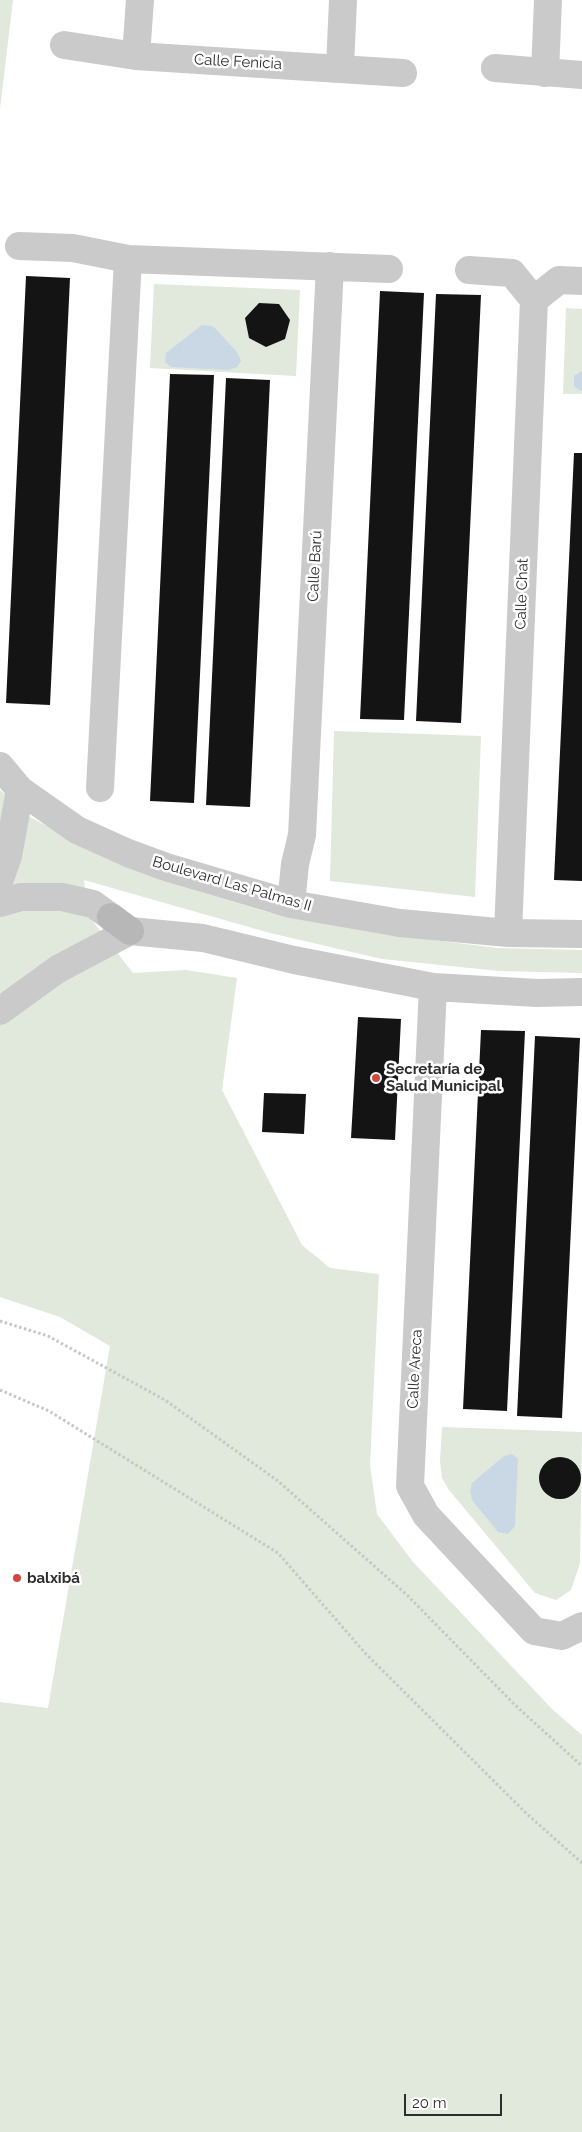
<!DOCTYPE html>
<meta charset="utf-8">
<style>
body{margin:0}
#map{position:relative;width:582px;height:2132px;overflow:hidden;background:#fff;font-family:Raleway,sans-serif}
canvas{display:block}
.scale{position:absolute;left:404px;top:2094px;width:98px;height:22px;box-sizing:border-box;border:2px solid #2d2d2d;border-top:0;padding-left:6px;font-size:15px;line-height:18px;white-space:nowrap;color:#2d2d2d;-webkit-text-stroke:4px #fff;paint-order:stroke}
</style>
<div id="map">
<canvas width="582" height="2132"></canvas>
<div class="scale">20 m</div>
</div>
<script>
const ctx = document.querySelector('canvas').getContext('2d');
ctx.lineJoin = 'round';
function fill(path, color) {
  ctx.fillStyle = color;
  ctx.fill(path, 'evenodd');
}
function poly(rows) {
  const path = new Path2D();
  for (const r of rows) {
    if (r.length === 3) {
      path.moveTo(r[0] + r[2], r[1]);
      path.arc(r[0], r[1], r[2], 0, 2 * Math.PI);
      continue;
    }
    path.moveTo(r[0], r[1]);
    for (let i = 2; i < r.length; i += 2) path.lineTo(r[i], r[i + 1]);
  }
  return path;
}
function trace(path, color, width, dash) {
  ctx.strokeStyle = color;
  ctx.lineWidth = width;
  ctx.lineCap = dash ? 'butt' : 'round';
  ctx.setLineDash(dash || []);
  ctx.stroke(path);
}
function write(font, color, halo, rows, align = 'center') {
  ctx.font = font + ' Raleway,sans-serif';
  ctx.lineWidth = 5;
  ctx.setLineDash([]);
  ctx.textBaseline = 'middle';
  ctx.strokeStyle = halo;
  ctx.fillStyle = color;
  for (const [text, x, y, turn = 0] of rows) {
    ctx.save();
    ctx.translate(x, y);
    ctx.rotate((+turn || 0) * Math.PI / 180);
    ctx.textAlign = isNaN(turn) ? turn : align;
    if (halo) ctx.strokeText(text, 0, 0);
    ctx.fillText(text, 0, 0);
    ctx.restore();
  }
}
fill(poly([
 [0,0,13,0,0,109],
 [154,284,300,290,296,376,150,368],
 [566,308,582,309,582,394,563,394],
 [334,731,481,736,475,897,330,881],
 [0,790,30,817,99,854,184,887,267,912,383,934,498,948,582,950,582,973,499,971,382,959,270,933,84,880,88,915,133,973,186,970,237,978,222,1090,302,1245,330,1268,379,1274,370,1465,377,1514,413,1562,553,1710,582,1735,582,2132,0,2132,0,1702,48,1708,110,1346,60,1317,0,1297],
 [442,1427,582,1432,580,1563,571,1590,556,1600,535,1593,449,1490,442,1478,440,1461]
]), '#e1e8dc');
fill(poly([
 [202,325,213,326,237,352,241,361,237,367,229,370,171,367,165,362,166,353],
 [582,371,582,391,579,390,574,386,574,376],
 [512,1454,518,1459,515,1526,508,1534,498,1532,472,1500,470,1491,472,1483,504,1456]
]), '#cad8e6');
fill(poly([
 [26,276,70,278,50,705,6,703],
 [380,291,424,293,404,720,360,719],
 [436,294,481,295,461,723,416,721],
 [259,303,279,304,290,320,285,339,266,347,249,338,245,318],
 [170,374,214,375,194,803,150,801],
 [226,378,270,380,250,807,206,805],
 [574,453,582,453,582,881,554,880],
 [358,1017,401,1019,395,1140,351,1138],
 [481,1030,525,1031,507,1411,463,1409],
 [535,1036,580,1038,562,1418,517,1416],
 [264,1093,306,1094,304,1134,262,1132],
 [560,1478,21]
]), '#141414');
trace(poly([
 [0,1321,48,1336,165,1400,278,1481,407,1595,515,1705,582,1766],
 [0,1390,49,1411,278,1553,366,1654,527,1814,582,1863]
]), '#c7c7c7', 3, [2.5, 2.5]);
trace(poly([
 [64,45,136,56,403,73],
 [136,56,140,0],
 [340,68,343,0],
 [495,68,582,75],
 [545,73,548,0],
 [19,246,73,248,128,259,389,269],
 [469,270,512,273,534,300,559,280,582,281],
 [0,766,20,790,77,830,128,853,166,867,291,904,400,923,508,933,582,934],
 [100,788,128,259],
 [0,879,8,856,20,790],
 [0,903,21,897,62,897,93,904,111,917],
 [291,904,295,864,302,835,330,266],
 [508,933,534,300],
 [433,987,410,1486,426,1515,534,1631,562,1636,582,1626],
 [0,1011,58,969,130,931,203,938,294,960,433,987,537,993,582,992]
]), '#cacaca', 28);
trace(poly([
 [111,917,130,931]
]), '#b7b7b7', 28);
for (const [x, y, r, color] of [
 [376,1078,5,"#cf4843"],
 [17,1578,5,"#cf4843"]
]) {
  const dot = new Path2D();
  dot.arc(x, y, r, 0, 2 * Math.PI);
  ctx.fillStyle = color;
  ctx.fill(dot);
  trace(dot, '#fff', 2);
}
write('15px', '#2d2d2d', '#fff', [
 ["Calle Fenicia",238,62,3],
 ["Calle Barú",315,566,-87],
 ["Calle Chat",522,594,-88],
 ["Boulevard Las Palmas II",232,884,16],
 ["Calle Areca",415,1369,-87]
]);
write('bold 15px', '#2d2d2d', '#fff', [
 ["Secretaría de",386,1069],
 ["Salud Municipal",386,1086],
 ["balxibá",27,1578]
], 'left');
</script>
